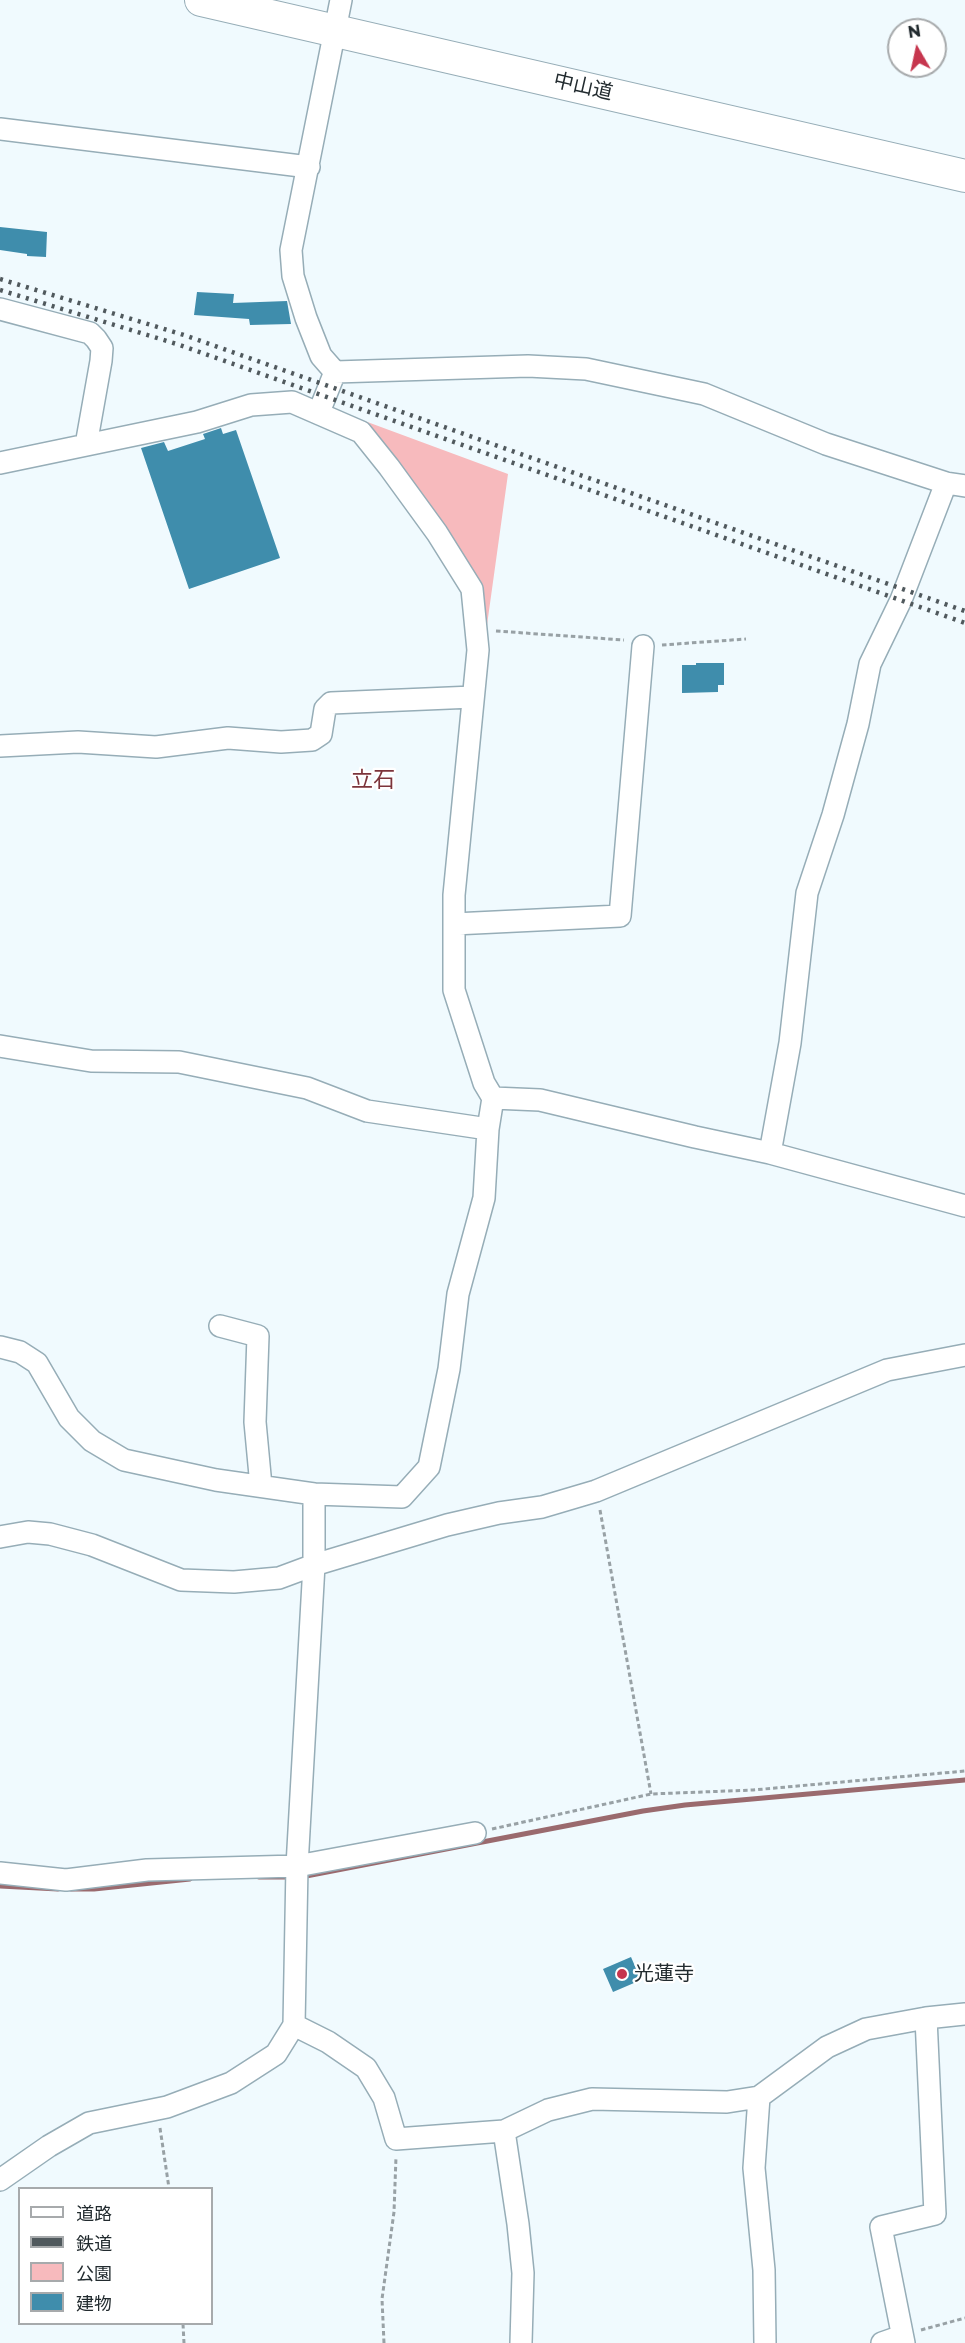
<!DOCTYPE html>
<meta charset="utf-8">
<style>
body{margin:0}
#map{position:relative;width:965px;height:2343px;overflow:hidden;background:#f0fafe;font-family:Montserrat,"Noto Sans JP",sans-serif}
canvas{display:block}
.legend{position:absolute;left:18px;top:2187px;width:195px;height:138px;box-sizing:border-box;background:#fff;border:2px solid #a7aaac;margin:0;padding:8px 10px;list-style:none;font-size:18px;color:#222b2f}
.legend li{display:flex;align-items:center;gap:12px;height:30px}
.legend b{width:30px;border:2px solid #a7aaac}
.north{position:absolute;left:887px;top:18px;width:60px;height:60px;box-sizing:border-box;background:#fff;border:2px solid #a7aaac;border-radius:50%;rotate:351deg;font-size:16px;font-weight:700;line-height:24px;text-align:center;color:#222b2f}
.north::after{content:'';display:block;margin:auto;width:21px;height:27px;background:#c6364e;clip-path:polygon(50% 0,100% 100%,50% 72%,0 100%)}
</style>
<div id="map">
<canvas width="965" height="2343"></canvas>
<ul class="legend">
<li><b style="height:8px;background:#fff"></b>道路</li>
<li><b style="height:8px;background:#50595d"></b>鉄道</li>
<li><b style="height:16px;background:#f7babd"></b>公園</li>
<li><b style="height:16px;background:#3f8dac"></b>建物</li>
</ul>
<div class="north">N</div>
</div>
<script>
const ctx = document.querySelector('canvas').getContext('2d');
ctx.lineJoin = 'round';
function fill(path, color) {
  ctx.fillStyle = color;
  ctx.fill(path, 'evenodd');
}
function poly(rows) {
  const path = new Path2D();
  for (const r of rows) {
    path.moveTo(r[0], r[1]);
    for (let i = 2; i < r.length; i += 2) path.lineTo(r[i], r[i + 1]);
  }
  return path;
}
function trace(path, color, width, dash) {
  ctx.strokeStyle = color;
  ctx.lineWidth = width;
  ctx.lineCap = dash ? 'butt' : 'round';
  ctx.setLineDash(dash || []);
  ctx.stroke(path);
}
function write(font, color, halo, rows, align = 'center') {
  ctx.font = font + ' Montserrat,"Noto Sans JP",sans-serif';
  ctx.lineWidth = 4.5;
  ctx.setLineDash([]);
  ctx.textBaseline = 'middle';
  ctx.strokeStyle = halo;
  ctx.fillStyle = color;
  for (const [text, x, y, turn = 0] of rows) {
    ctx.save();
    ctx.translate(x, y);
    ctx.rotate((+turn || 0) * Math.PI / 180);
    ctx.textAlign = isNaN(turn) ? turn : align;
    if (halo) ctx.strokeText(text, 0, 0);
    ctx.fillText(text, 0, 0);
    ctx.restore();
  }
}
fill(poly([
 [362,420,508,474,487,625,483,608,361,426]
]), '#f7babd');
trace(poly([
 [259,1877,292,1877],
 [301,1877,643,1811,685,1805,965,1780],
 [0,1886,58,1889],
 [71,1889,94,1889,190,1879]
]), '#9a6a6e', 5);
fill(poly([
 [0,227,47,232,46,257,27,256,27,254,0,250],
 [197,292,234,294,233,303,287,301,291,324,250,325,249,319,194,315],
 [221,428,223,434,236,430,280,558,189,589,141,448,164,442,168,451,205,439,203,434],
 [696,663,724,663,724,685,718,685,718,692,682,693,682,665,696,665],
 [631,1957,641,1980,613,1992,603,1969]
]), '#3f8dac');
const minor = poly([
 [0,129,309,167],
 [0,309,90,333,96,339,102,348,101,361,86,445],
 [335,372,528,366,586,369,704,394,826,444,946,483,965,486],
 [335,372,321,356,306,318,293,276,291,250,341,0],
 [319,412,335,372],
 [0,463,197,422,251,405,292,402,361,432,389,467,437,533,472,589,478,650,454,895,454,990,484,1083,493,1098],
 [0,746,78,742,156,747,228,738,281,742,312,740,321,734,325,709,331,703,473,697],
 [454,924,620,916,643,646],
 [0,1046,91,1061,179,1062,307,1088,367,1111,488,1129],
 [770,1153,790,1043,807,893,833,815,858,724,870,664,901,600,946,483],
 [220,1326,258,1336,255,1422,261,1486],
 [0,1347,20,1352,37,1363,69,1418,92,1441,124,1460,216,1480,314,1494],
 [0,1537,28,1532,50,1534,92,1545,181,1580,234,1582,279,1578,314,1565,447,1525,499,1513,542,1507,596,1491,887,1370,965,1355],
 [0,1873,66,1880,147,1870,297,1866,475,1833],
 [294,2025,328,2042,366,2068,384,2098,396,2139,504,2131,548,2110,592,2099,727,2102,759,2097,827,2047,866,2029,926,2018,965,2014],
 [759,2097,754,2168,764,2270,765,2343],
 [504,2131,518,2224,523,2273,521,2343],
 [0,2180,49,2146,89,2123,167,2107,231,2083,276,2054,294,2025,297,1866,314,1565,314,1494,402,1497,429,1467,449,1369,458,1294,484,1198,488,1129,493,1098,540,1100,695,1137,770,1153,965,1206],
 [882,2343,902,2336],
 [904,2343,881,2227,935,2214,926,2018]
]);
const highway = poly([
 [201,0,965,176]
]);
trace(minor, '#96adb7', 24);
trace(highway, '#96adb7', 34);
trace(poly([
 [496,631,624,640],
 [662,645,746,639],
 [600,1510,651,1794],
 [492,1829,651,1794,753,1790,965,1771],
 [160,2128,169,2188],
 [183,2324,184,2343],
 [921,2330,965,2318],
 [384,2343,382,2299,394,2212,396,2157]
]), '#98a1a5', 3, [4.5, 3]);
trace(minor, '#fff', 21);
trace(highway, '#fff', 32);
trace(poly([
 [0,279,184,335,965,611],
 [0,290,180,345,965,623]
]), '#50595d', 4.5, [3, 6]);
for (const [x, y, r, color] of [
 [622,1974,6,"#c6364e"]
]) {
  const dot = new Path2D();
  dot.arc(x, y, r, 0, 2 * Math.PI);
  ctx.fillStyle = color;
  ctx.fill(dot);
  trace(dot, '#fff', 2);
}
write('20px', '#222b2f', '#fff', [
 ["中山道",583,87,13]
]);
write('20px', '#222b2f', '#fff', [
 ["光蓮寺",634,1974]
], 'left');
write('22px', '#7c343b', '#fff', [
 ["立石",373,781]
]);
</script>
